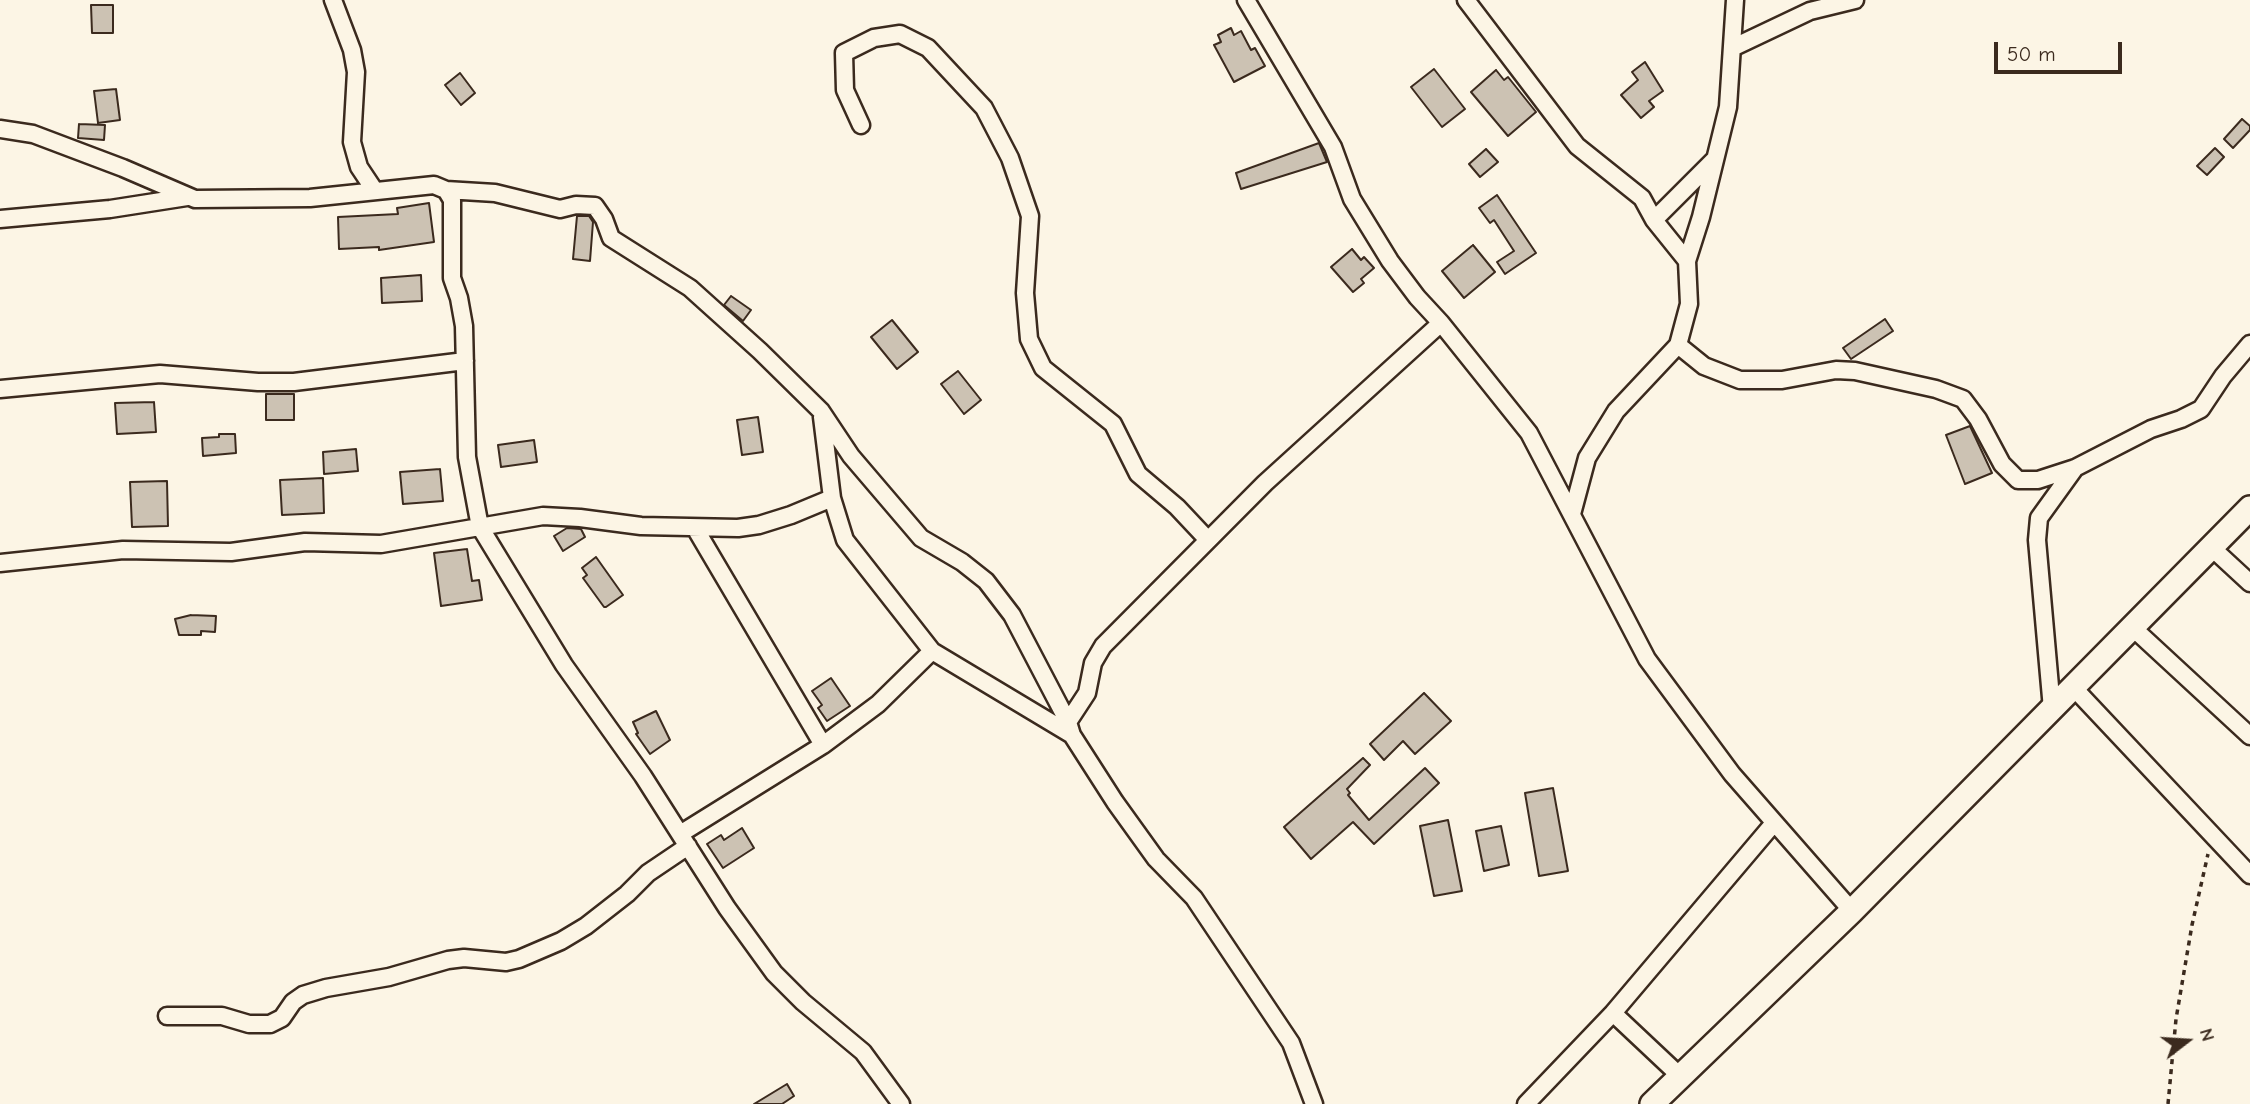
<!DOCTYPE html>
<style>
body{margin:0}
#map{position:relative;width:2250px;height:1104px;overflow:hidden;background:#fcf5e5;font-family:"Comic Neue",sans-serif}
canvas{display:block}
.north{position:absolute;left:2152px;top:1006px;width:70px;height:70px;-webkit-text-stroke:5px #fcf5e5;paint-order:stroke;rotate:73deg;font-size:19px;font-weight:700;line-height:28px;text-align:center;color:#3b2a1e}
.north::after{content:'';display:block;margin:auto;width:24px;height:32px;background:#3b2a1e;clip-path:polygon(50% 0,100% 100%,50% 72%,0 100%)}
.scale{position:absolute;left:1994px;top:42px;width:128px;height:32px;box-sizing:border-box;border:4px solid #3b2a1e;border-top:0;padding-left:9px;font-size:21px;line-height:24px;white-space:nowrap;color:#3b2a1e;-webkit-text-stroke:5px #fcf5e5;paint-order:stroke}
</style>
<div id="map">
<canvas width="2250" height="1104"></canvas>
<div class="north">N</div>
<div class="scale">50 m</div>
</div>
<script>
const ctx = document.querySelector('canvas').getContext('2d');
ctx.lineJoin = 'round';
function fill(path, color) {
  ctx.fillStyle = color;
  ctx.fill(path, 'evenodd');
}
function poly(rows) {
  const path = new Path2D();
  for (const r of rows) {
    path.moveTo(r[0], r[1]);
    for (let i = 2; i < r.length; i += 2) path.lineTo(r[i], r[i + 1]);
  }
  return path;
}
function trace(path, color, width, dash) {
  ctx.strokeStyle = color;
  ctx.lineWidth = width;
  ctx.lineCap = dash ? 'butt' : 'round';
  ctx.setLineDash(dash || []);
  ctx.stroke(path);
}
const building = poly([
 [91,5,113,5,113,33,92,33,91,5],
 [1231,28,1234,35,1241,31,1251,50,1255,48,1265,66,1234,82,1214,45,1221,42,1218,35,1231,28],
 [1645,62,1663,91,1649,101,1654,107,1641,118,1621,95,1638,80,1632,72,1645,62],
 [1434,69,1465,109,1442,127,1411,87,1434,69],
 [1496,70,1504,80,1508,77,1536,112,1508,136,1471,92,1496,70],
 [460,73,475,93,461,105,445,85,460,73],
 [116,89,120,120,98,123,94,91,116,89],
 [2242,119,2250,126,2250,130,2233,148,2224,139,2242,119],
 [79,124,105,125,104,140,78,138,79,124],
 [1319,143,1327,162,1241,189,1236,173,1319,143],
 [2215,148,2224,157,2207,175,2197,166,2215,148],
 [1486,149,1498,162,1480,177,1469,164,1486,149],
 [1497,195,1536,253,1505,274,1497,262,1514,251,1494,220,1490,223,1479,208,1497,195],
 [429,203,434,242,379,250,379,247,339,249,338,217,398,214,397,208,429,203],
 [577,216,589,216,593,222,590,261,573,259,577,216],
 [1473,245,1495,272,1464,298,1442,271,1473,245],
 [1352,249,1361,260,1364,257,1374,268,1361,279,1364,283,1353,292,1331,267,1352,249],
 [421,275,422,301,382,303,381,278,421,275],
 [731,296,751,310,743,321,724,305,731,296],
 [1885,319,1893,331,1851,359,1843,348,1885,319],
 [892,320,918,352,897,369,871,337,892,320],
 [958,371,981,400,964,414,941,384,958,371],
 [266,394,294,394,294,420,266,420,266,394],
 [154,402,156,432,117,434,115,403,154,402],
 [758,417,763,452,742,455,737,420,758,417],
 [1970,426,1992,473,1965,484,1946,435,1970,426],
 [219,434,235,434,236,453,203,456,202,438,219,437,219,434],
 [534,440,537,462,501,467,498,445,534,440],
 [356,449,358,471,324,474,323,452,356,449],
 [440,469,443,501,403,504,400,472,440,469],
 [323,478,324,513,282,515,280,480,323,478],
 [167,481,168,526,132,527,130,482,167,481],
 [567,528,581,529,585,537,563,551,554,536,567,528],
 [467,549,472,581,479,580,482,600,441,606,434,553,467,549],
 [596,557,623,595,606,607,604,607,583,578,587,575,582,568,596,557],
 [191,615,216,616,215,632,201,631,201,635,179,635,175,619,191,615],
 [831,678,850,706,827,721,818,708,822,705,812,691,831,678],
 [1424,693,1451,721,1415,754,1403,741,1384,760,1370,744,1424,693],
 [656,711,670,740,650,754,636,734,638,733,633,722,656,711],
 [1363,758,1370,765,1347,789,1350,793,1348,795,1369,820,1425,768,1439,783,1374,844,1353,822,1311,859,1284,827,1363,758],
 [1553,788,1568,871,1539,876,1525,793,1553,788],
 [1448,820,1462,891,1434,896,1420,826,1448,820],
 [1501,826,1509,865,1484,871,1476,831,1501,826],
 [742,828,754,848,723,868,707,844,721,835,724,840,742,828],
 [787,1084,794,1096,782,1104,754,1104,787,1084]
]);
fill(building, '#ccc2b3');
trace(building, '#3b2a1e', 2);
const street = poly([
 [333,0,352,50,356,72,352,142,359,167,375,191],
 [1246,0,1333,147,1352,199,1390,261,1417,297,1441,323,1529,433,1647,659,1732,774,1852,911],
 [1466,0,1577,146,1642,198,1654,220,1687,261],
 [1732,48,1810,11,1855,0],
 [861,125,845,90,844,53,874,38,900,34,928,48,984,108,1010,158,1030,216,1025,293,1029,339,1043,368,1113,424,1138,474,1177,507,1208,540],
 [0,129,33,134,123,168,195,199,310,198,434,185,446,190,452,200,452,278,459,298,464,326,467,457,480,527,564,665,643,776,727,908,774,973,803,1002,863,1052,901,1104],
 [446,190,495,193,560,209,576,205,595,206,604,219,611,238,690,288,760,351,821,411,851,456,921,538,962,562,986,581,1012,615,1068,722,1072,735,1115,802,1156,859,1194,898,1291,1043,1314,1104],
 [0,219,110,209,187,197],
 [1654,220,1714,160],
 [1678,345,1704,366,1740,380,1782,380,1836,370,1855,371,1936,389,1963,399,1978,419,2002,464,2018,480,2038,480,2075,468,2151,429,2181,419,2201,409,2223,376,2250,344],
 [0,389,160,374,258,382,294,382,465,361],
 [822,417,832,498,845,540,932,651,1072,735],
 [1572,514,1587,458,1616,411,1678,345,1689,304,1687,261,1701,217,1728,107,1735,0],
 [695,528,823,745],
 [2211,547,2250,583],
 [0,563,123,550,231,552,305,542,381,544,543,516,580,518,641,526,738,528,759,525,791,515,832,498],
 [2132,627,2250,736],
 [2073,687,2250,875],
 [2052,709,2037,540,2039,518,2075,468],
 [1068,722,1087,693,1093,663,1103,646,1265,483,1441,323],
 [680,834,823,745,878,704,932,651],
 [1613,1013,1680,1076],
 [167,1016,222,1016,249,1024,270,1024,282,1018,293,1002,303,995,326,988,389,977,448,960,464,958,506,962,519,959,561,941,586,926,627,894,648,873,688,846],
 [1526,1104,1613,1013,1774,823]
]);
const secondary = poly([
 [1652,1104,1852,911,2250,508]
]);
trace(street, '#3b2a1e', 21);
trace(secondary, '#3b2a1e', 28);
trace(poly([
 [2168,1104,2176,1019,2192,925,2208,854]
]), '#3b2a1e', 3.5, [5, 5]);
trace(street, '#fcf5e5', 16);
trace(secondary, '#fcf5e5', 23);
</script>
